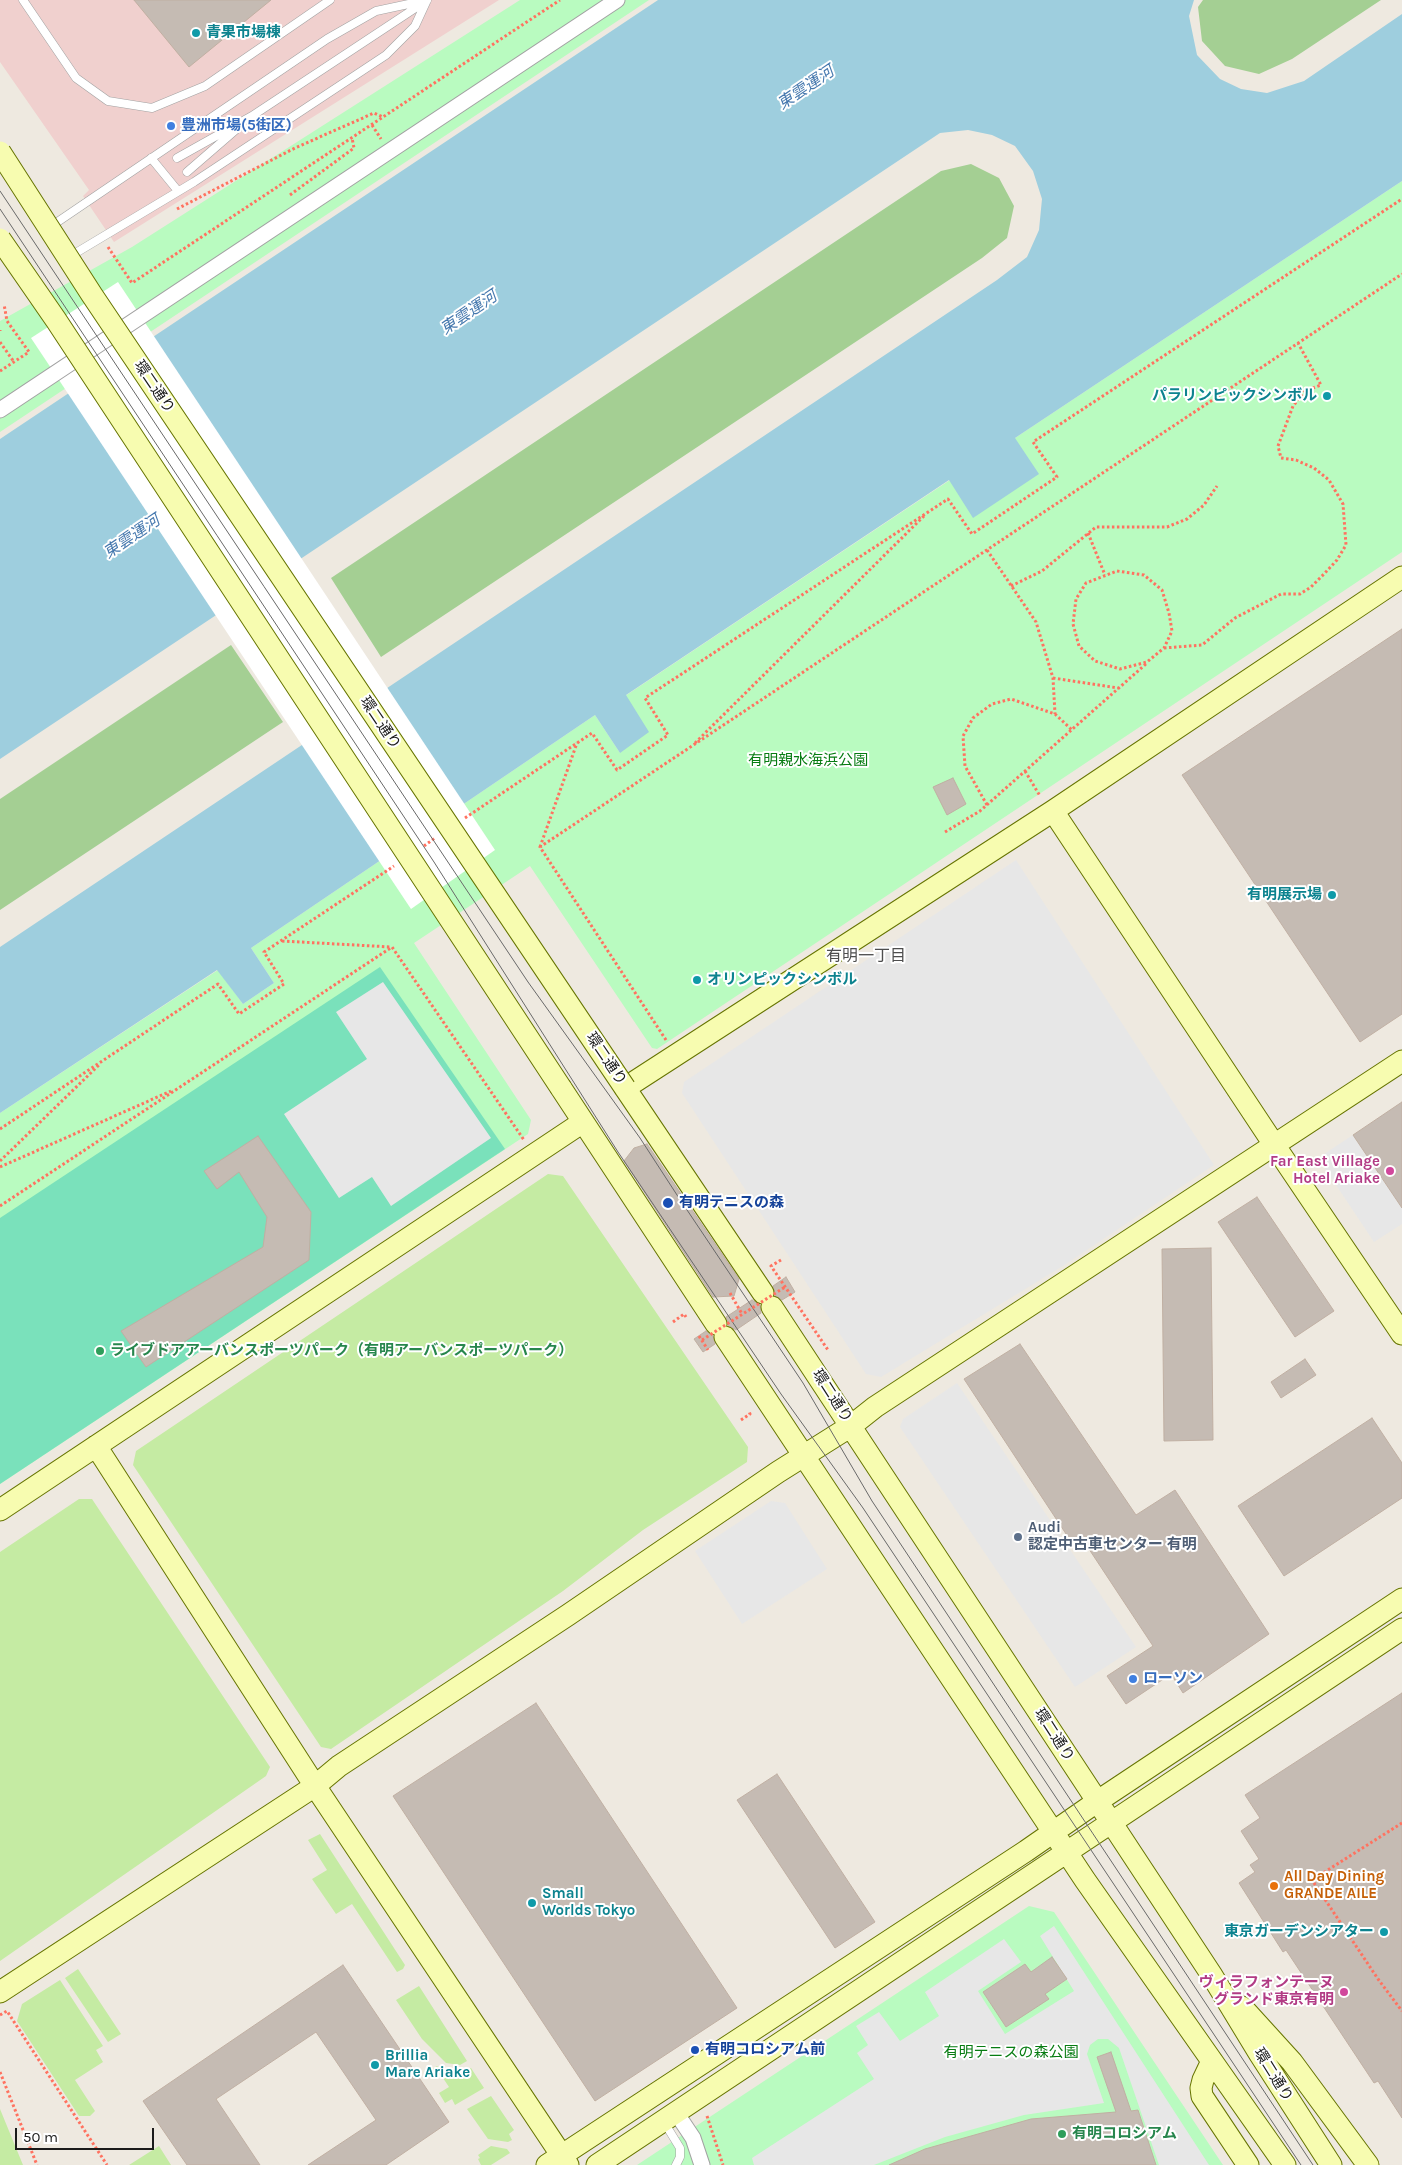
<!DOCTYPE html>
<meta charset="utf-8">
<style>
body{margin:0}
#map{position:relative;width:1402px;height:2165px;overflow:hidden;background:#eee9e0;font-family:Karla,sans-serif}
canvas{display:block}
.scale{position:absolute;left:15px;top:2128px;width:139px;height:22px;box-sizing:border-box;border:2px solid #1b1b1b;border-top:0;padding-left:6px;font-size:15px;line-height:18px;white-space:nowrap;color:#1b1b1b;-webkit-text-stroke:4px #fff;paint-order:stroke}
</style>
<div id="map">
<canvas width="1402" height="2165"></canvas>
<div class="scale">50 m</div>
</div>
<script>
const ctx = document.querySelector('canvas').getContext('2d');
ctx.lineJoin = 'round';
function fill(path, color) {
  ctx.fillStyle = color;
  ctx.fill(path, 'evenodd');
}
function poly(rows) {
  const path = new Path2D();
  for (const r of rows) {
    path.moveTo(r[0], r[1]);
    for (let i = 2; i < r.length; i += 2) path.lineTo(r[i], r[i + 1]);
  }
  return path;
}
function trace(path, color, width, dash) {
  ctx.strokeStyle = color;
  ctx.lineWidth = width;
  ctx.lineCap = dash ? 'butt' : 'round';
  ctx.setLineDash(dash || []);
  ctx.stroke(path);
}
function write(font, color, halo, rows, align = 'center') {
  ctx.font = font + ' Karla,"Noto Sans JP",sans-serif';
  ctx.lineWidth = 4;
  ctx.setLineDash([]);
  ctx.textBaseline = 'middle';
  ctx.strokeStyle = halo;
  ctx.fillStyle = color;
  for (const [text, x, y, turn = 0] of rows) {
    ctx.save();
    ctx.translate(x, y);
    ctx.rotate((+turn || 0) * Math.PI / 180);
    ctx.textAlign = isNaN(turn) ? turn : align;
    if (halo) ctx.strokeText(text, 0, 0);
    ctx.fillText(text, 0, 0);
    ctx.restore();
  }
}
fill(poly([
 [0,0,499,0,114,242,83,196,89,190,0,62]
]), '#f0d0ce');
fill(poly([
 [548,1174,563,1176,748,1447,747,1462,643,1530,563,1591,331,1749,321,1747,133,1465,136,1451],
 [79,1499,92,1499,270,1767,266,1776,0,1961,0,1552],
 [320,1834,405,1965,403,1969,397,1972,352,1904,336,1914,312,1879,327,1870,308,1840],
 [78,1969,121,2034,108,2042,65,1978],
 [60,1980,103,2046,96,2050,103,2062,75,2080,95,2111,90,2116,79,2116,17,2021,22,2004],
 [419,1986,467,2061,460,2065,446,2063,422,2039,396,2000],
 [437,2066,443,2072,450,2073,461,2073,471,2068,484,2088,455,2105,452,2099,445,2103,439,2093,449,2087,441,2075,439,2075,432,2069],
 [491,2096,514,2130,509,2134,512,2140,508,2142,488,2139,467,2109],
 [0,2109,23,2165,0,2165],
 [159,2146,171,2165,129,2165],
 [491,2146,507,2149,510,2153,491,2165,481,2165,478,2159,480,2158,478,2155]
]), '#c5eba3');
fill(poly([
 [1203,0,1381,0,1292,59,1259,74,1225,66,1202,41,1198,7],
 [971,164,999,178,1014,206,1007,238,982,258,381,657,331,578,941,171],
 [231,645,283,722,0,910,0,799]
]), '#a4cf93');
fill(poly([
 [520,0,649,0,0,432,0,321,132,247],
 [1402,181,1402,552,657,1049,652,1048,530,866,414,943,531,1120,528,1134,0,1484,0,1113,218,970,243,1004,274,983,251,948,595,715,620,753,625,696,950,480,974,517,1015,438],
 [1029,1906,1054,1912,1223,2165,637,2165]
]), '#b9fbc0');
fill(poly([
 [380,967,505,1149,0,1484,0,1218]
]), '#7ae1bb');
fill(poly([
 [1016,860,1214,1165,1063,1266,881,1377,866,1374,682,1093,684,1082],
 [383,982,491,1138,391,1206,372,1177,339,1198,284,1114,367,1059,336,1012],
 [1353,1135,1402,1208,1402,1224,1374,1242,1318,1158],
 [957,1383,1136,1647,1075,1687,900,1427,903,1419],
 [771,1501,785,1503,827,1569,742,1624,695,1551],
 [1054,1926,1209,2165,1159,2165,1119,2048,1108,2039,1098,2039,1090,2045,1087,2054,1104,2103,1024,2115,945,2137,874,2165,754,2165,752,2158,874,2079,857,2053,868,2045,856,2026,879,2012,900,2041,939,2016,925,1992,1004,1939,1021,1962,978,1991,1005,2034,1074,1991,1040,1936]
]), '#e7e7e7');
fill(poly([
 [658,0,1194,0,1189,16,1197,55,1220,79,1241,89,1267,93,1304,81,1402,14,1402,181,1015,438,1039,474,973,518,949,480,626,695,649,732,620,753,595,715,251,948,274,983,243,1004,217,970,0,1113,0,947,997,280,1027,257,1039,230,1042,199,1033,171,1015,146,992,135,968,130,940,133,0,759,0,439]
]), '#9ecede');
fill(poly([
 [118,282,495,850,411,909,31,338]
]), '#fff');
const building = poly([
 [134,0,271,0,189,67,134,0],
 [1402,629,1402,1014,1360,1042,1182,775,1402,629],
 [953,778,966,804,947,815,933,787,953,778],
 [1402,1102,1402,1208,1353,1135,1402,1102],
 [258,1136,311,1212,309,1260,146,1367,121,1331,263,1247,267,1217,239,1172,217,1189,204,1171,258,1136],
 [647,1144,739,1279,734,1296,713,1297,624,1161,634,1148,647,1144],
 [1257,1197,1334,1311,1295,1337,1218,1222,1257,1197],
 [1211,1248,1213,1440,1164,1441,1162,1249,1211,1248],
 [786,1277,795,1292,782,1300,775,1295,773,1286,786,1277],
 [752,1300,760,1305,761,1313,736,1330,728,1325,726,1317,752,1300],
 [706,1331,713,1336,715,1344,703,1352,694,1339,706,1331],
 [1020,1344,1136,1515,1175,1490,1269,1634,1183,1693,1171,1674,1126,1704,1107,1676,1153,1646,1081,1537,1072,1543,964,1379,1020,1344],
 [1305,1359,1316,1375,1281,1398,1271,1382,1305,1359],
 [1372,1418,1402,1463,1402,1498,1284,1576,1238,1506,1372,1418],
 [1402,1693,1402,2118,1378,2081,1374,2083,1286,1950,1283,1952,1239,1883,1255,1872,1250,1865,1259,1859,1241,1831,1260,1818,1245,1795,1402,1693],
 [536,1703,737,2008,595,2101,393,1796,536,1703],
 [777,1774,875,1922,835,1948,737,1800,777,1774],
 [1052,1957,1067,1979,1045,1994,1049,1999,1006,2027,983,1992,1025,1964,1031,1972,1052,1957],
 [343,1965,449,2122,386,2165,308,2165,376,2120,316,2032,216,2099,260,2165,187,2165,143,2101,343,1965],
 [1111,2052,1131,2111,1138,2110,1156,2165,889,2165,925,2149,1031,2119,1116,2112,1097,2057,1111,2052]
]);
fill(building, '#c5bbb3');
trace(building, '#c0afa2', 1);
const lane = poly([
 [23,0,76,78,108,101,152,108,205,86,330,0],
 [151,158,178,191],
 [177,158,252,116,423,3],
 [187,172,239,127],
 [50,227,327,39,376,11,427,0],
 [69,257,194,182,386,55,415,26,427,0],
 [664,2122,680,2148,680,2157,676,2165]
]);
const street = poly([
 [0,410,617,0],
 [681,2120,693,2138,702,2165]
]);
const secondary = poly([
 [1053,811,1275,1146,1402,1334],
 [561,1088,716,1324],
 [763,1293,625,1088,1053,811,1402,577],
 [772,1307,1211,1974,1259,2053,1331,2165],
 [725,1337,1085,1880,1285,2165],
 [96,1446,315,1786,568,2165],
 [0,1510,583,1122],
 [0,1992,315,1786,339,1766,568,1615,778,1472,851,1426,875,1407,1402,1061],
 [1242,2007,1292,2062,1368,2165],
 [1212,2061,1203,2080,1201,2088,1202,2096,1248,2165],
 [547,2165,1026,1851,1098,1801,1402,1599],
 [597,2165,1402,1629]
]);
trace(lane, '#a2a2a2', 9);
trace(street, '#a2a2a2', 17);
trace(secondary, '#667400', 23);
trace(poly([
 [372,125,381,139],
 [290,195,354,148,352,138],
 [177,209,295,148,374,113,383,117],
 [108,247,132,283,560,0],
 [0,330,0,331],
 [0,342,14,362],
 [0,371,29,352,7,321,4,304],
 [1088,533,1105,575],
 [987,550,1036,622,1053,678,1055,714],
 [1117,571,1144,575,1162,590,1169,613,1172,631,1164,648,1147,662,1120,669,1095,661,1079,646,1073,624,1076,599,1086,583,1117,571],
 [1011,586,1042,571,1096,527,1167,527,1187,519,1204,505,1217,486],
 [1164,648,1202,645,1235,618,1281,594,1300,594,1311,587,1324,574,1337,560,1346,545,1343,504,1329,480,1314,468,1296,460,1281,458,1278,446,1293,406,1305,391,1321,385,1298,343],
 [1053,678,1118,688],
 [695,743,925,515],
 [1025,771,1040,796],
 [987,805,965,766,963,736,973,718,992,704,1011,699,1055,714,1072,730],
 [465,818,592,733,617,770,668,735,645,698,948,499,972,534,1057,477,1033,442,1402,199],
 [945,832,980,811,1147,663],
 [424,846,435,838],
 [540,847,577,743],
 [282,941,391,947],
 [666,1040,540,847,1402,274],
 [0,1129,218,984,239,1014,284,984,264,952,394,866],
 [0,1161,99,1065],
 [0,1167,171,1091],
 [0,1206,392,947,524,1140],
 [781,1260,771,1266,828,1350],
 [730,1293,742,1314],
 [673,1322,684,1314,686,1317],
 [699,1336,708,1350],
 [741,1420,750,1414,749,1411],
 [1402,1823,1312,1880,1378,1979,1402,2011],
 [0,2015,7,2011,107,2165],
 [0,2072,37,2165],
 [707,2116,723,2165]
]), '#ff7260', 3, [2.5, 2.5]);
trace(lane, '#fff', 8);
trace(street, '#fff', 15);
trace(secondary, '#f7fcb0', 21);
trace(poly([
 [0,191,528,982,640,1138,677,1195,803,1383,872,1501,1313,2165],
 [0,209,434,862,618,1152,781,1394,863,1508,1301,2165]
]), '#696969', 1);
const secondaryBridge = poly([
 [0,152,92,295,625,1088],
 [0,239,56,320,561,1088]
]);
trace(secondaryBridge, '#667400', 23, []);
trace(poly([
 [702,1340,785,1287]
]), '#ff7260', 3, [2.5, 2.5]);
trace(secondaryBridge, '#f7fcb0', 21);
for (const [x, y, r, color] of [
 [196,33,5,"#0f9aa8"],
 [171,126,5,"#3f7fe0"],
 [1327,396,5,"#0f9aa8"],
 [1332,895,5,"#0f9aa8"],
 [697,980,5,"#0f9aa8"],
 [1390,1171,5,"#d1479c"],
 [668,1203,6,"#1a4fb4"],
 [100,1351,5,"#2e9e5b"],
 [1018,1537,5,"#5c6f8a"],
 [1133,1679,5,"#3f7fe0"],
 [1274,1886,5,"#e8710a"],
 [532,1903,5,"#0f9aa8"],
 [1384,1932,5,"#0f9aa8"],
 [1344,1992,5,"#d1479c"],
 [695,2050,5,"#1a4fb4"],
 [375,2065,5,"#0f9aa8"],
 [1062,2134,5,"#2e9e5b"]
]) {
  const dot = new Path2D();
  dot.arc(x, y, r, 0, 2 * Math.PI);
  ctx.fillStyle = color;
  ctx.fill(dot);
  trace(dot, '#fff', 2);
}
write('bold 15px', '#0d838f', '#fff', [
 ["青果市場棟",206,33],
 ["パラリンピックシンボル",1317,396,"right"],
 ["有明展示場",1322,895,"right"],
 ["オリンピックシンボル",707,980],
 ["Small",542,1894],
 ["Worlds Tokyo",542,1911],
 ["東京ガーデンシアター",1374,1932,"right"],
 ["Brillia",385,2056],
 ["Mare Ariake",385,2073]
], 'left');
write('bold 15px', '#366cbe', '#fff', [
 ["豊洲市場(5街区)",181,126],
 ["ローソン",1143,1679]
], 'left');
write('15px', '#1b1b1b', '#fff', [
 ["環二通り",154,387,56],
 ["環二通り",380,723,56],
 ["環二通り",606,1059,56],
 ["環二通り",832,1396,57],
 ["環二通り",1054,1735,57],
 ["環二通り",1273,2075,58]
]);
write('15px', '#077c12', '#fff', [
 ["有明親水海浜公園",808,761],
 ["有明テニスの森公園",1011,2053]
]);
write('bold 15px', '#b23c85', '#fff', [
 ["Far East Village",1380,1162],
 ["Hotel Ariake",1380,1179],
 ["ヴィラフォンテーヌ",1334,1983],
 ["グランド東京有明",1334,2000]
], 'right');
write('bold 15px', '#164399', '#fff', [
 ["有明テニスの森",679,1203],
 ["有明コロシアム前",705,2050]
], 'left');
write('bold 15px', '#27864d', '#fff', [
 ["ライブドアアーバンスポーツパーク（有明アーバンスポーツパーク）",110,1351],
 ["有明コロシアム",1072,2134]
], 'left');
write('bold 15px', '#4e5e75', '#fff', [
 ["Audi",1028,1528],
 ["認定中古車センター 有明",1028,1545]
], 'left');
write('bold 15px', '#c56008', '#fff', [
 ["All Day Dining",1284,1877],
 ["GRANDE AILE",1284,1894]
], 'left');
write('italic 16px', '#4578ae', '#fff', [
 ["東雲運河",806,88,-34],
 ["東雲運河",469,313,-34],
 ["東雲運河",132,537,-34]
]);
write('16px', '#4e4e4e', '#fff', [
 ["有明一丁目",866,956]
]);
</script>
